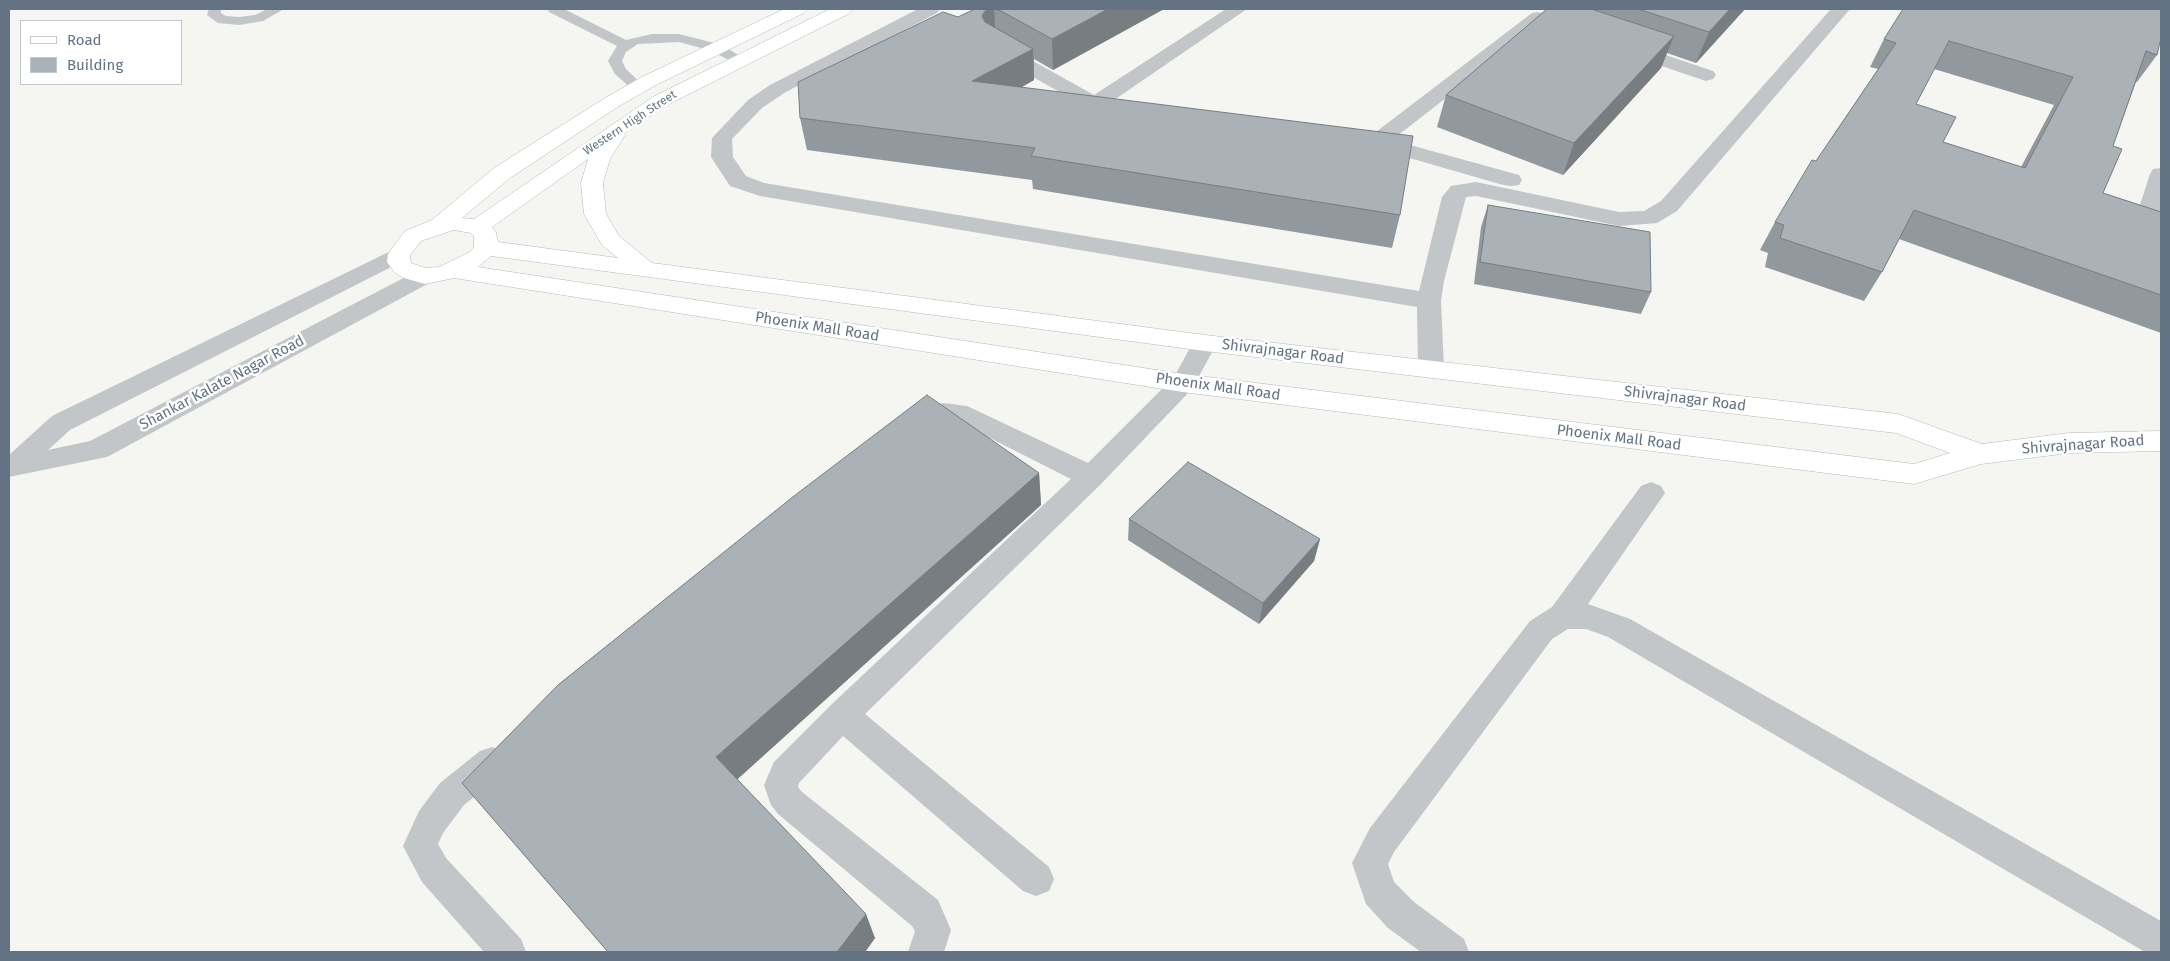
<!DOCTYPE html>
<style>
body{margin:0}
#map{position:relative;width:2170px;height:961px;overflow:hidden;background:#f5f5f1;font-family:"Fira Sans",sans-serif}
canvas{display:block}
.frame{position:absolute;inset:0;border:10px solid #637384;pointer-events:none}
.legend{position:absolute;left:20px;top:20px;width:162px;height:65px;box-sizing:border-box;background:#fff;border:1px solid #c1c7ce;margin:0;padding:6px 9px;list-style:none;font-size:15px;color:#637384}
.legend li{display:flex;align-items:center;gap:10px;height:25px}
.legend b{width:25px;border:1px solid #c1c7ce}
</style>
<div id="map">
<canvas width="2170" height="961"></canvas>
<div class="frame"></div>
<ul class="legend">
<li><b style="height:6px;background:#fff"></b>Road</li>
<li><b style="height:14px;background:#aab2b8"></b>Building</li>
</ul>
</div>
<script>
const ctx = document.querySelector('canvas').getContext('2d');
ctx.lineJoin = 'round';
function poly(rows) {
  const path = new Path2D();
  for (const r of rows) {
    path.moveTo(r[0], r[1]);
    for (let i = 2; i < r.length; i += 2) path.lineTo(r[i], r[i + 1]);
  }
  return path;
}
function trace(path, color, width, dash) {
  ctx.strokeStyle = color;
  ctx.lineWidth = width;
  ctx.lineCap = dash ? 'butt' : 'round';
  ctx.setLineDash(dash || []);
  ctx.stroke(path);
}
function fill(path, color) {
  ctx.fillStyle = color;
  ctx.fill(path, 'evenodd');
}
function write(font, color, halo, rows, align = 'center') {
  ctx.font = font + ' "Fira Sans",sans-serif';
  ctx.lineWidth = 5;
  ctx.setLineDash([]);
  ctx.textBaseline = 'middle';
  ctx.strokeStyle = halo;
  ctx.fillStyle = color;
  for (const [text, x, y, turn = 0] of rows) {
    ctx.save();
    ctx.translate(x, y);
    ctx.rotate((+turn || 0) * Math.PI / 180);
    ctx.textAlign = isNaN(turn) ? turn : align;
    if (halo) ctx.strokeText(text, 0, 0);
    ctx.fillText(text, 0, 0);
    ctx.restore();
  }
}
const secondary = poly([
 [784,9,807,9,804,13,656,85,619,106,510,178,462,218,474,219,653,97,830,9,853,9,850,13,667,105,624,133,625,135,610,159,603,183,606,214,619,236,652,263,1205,335,1898,414,1982,444,2069,433,2161,431,2161,451,2069,453,1981,464,1914,484,1183,392,454,278,425,284,404,278,395,273,387,262,388,254,405,231,432,220,494,168,605,98,642,77,784,9],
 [588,159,581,183,584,214,602,245,618,258,498,242,496,233,492,227,588,159],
 [454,230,471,233,474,236,474,247,470,252,439,267,425,268,411,263,410,255,421,241,454,230],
 [491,256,1205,351,1896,433,1950,453,1914,464,1183,374,478,267,491,256]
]);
trace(secondary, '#b4b9be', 1);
fill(poly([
 [209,9,221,9,221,13,226,16,239,17,255,15,267,9,284,9,263,21,239,25,218,23,207,15,209,9],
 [548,9,564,9,626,40,652,34,679,34,722,45,748,61,746,64,736,64,712,51,679,42,638,44,626,52,622,61,626,69,645,87,638,91,633,90,615,74,608,61,617,46,549,12,548,9]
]), '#c2c6c9');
fill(poly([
 [918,9,940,9,937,13,784,93,762,108,732,139,733,157,746,176,764,183,1419,291,1442,197,1451,186,1476,182,1619,212,1644,211,1661,201,1831,9,1850,9,1677,211,1657,223,1619,226,1476,196,1466,197,1444,281,1441,301,1444,369,1440,375,1431,378,1422,375,1418,369,1417,307,760,196,730,186,711,157,712,138,748,100,770,85,918,9],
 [1226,9,1247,9,1114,100,1119,102,1122,106,1119,110,1112,112,1088,108,994,55,992,51,994,47,1008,47,1094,95,1226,9],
 [1538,12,1575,23,1577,27,1575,31,1568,33,1541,24,1392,140,1519,175,1522,180,1519,185,1511,186,1503,185,1368,146,1365,142,1368,138,1532,13,1538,12],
 [1630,43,1713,71,1716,75,1713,79,1706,81,1623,53,1621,49,1623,45,1630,43],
 [2161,168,2160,211,2157,216,2149,218,2141,216,2138,211,2150,174,2153,169,2161,168],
 [399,247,407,249,410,254,407,259,70,430,48,450,90,441,417,271,425,268,433,271,437,276,433,281,107,457,9,477,9,455,52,416,399,247],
 [1205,335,1214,337,1217,343,1192,389,1101,484,865,714,1049,867,1054,879,1049,891,1036,896,1023,891,843,736,799,783,798,787,802,792,938,900,951,930,944,952,908,952,915,931,912,926,778,814,771,805,764,785,774,762,831,705,1071,479,962,424,944,421,919,429,910,427,906,420,910,413,943,403,967,406,1088,463,1174,377,1196,337,1205,335],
 [1651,482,1661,486,1665,493,1588,604,1630,619,2161,921,2161,952,2145,952,1608,637,1586,629,1568,629,1552,639,1394,852,1388,864,1394,882,1414,902,1464,939,1469,952,1421,952,1388,928,1366,904,1352,863,1370,828,1530,621,1552,607,1641,486,1651,482],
 [492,747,504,751,509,762,504,773,464,805,443,833,438,844,446,858,521,939,526,952,484,952,422,882,403,846,419,811,440,783,480,751,492,747]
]), '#c2c6c9');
fill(secondary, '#fff');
fill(poly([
 [975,9,1164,9,1053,70,1034,59,1034,80,1022,87,1400,215,1392,248,1033,189,1032,180,807,150,800,118,958,17],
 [1547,9,1745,9,1696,63,1667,53,1661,68,1563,175,1437,127,1446,95],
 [2161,9,2157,55,2137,82,2136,82,2113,146,2103,193,2161,212,2161,333,1899,239,1882,272,1864,301,1765,267,1768,253,1760,250,1775,222,1878,69,1870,67,1884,39],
 [1934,69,2054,105,2021,167,1943,142,1916,104],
 [1488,205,1651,292,1641,314,1474,284,1481,227],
 [1039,473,1041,505,737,779,875,938,865,952,608,952,462,783],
 [1129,519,1320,539,1314,561,1259,624,1128,540]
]), '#92999e');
fill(poly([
 [994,9,996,40,984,47,982,16,985,11],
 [1108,9,1164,9,1053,70,1052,39],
 [1730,9,1745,9,1696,63,1709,32],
 [1674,36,1661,68,1563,175,1574,143],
 [1033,49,1034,80,975,113,972,81],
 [1039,473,1041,505,730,786,716,757],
 [1320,539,1314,561,1259,624,1263,603],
 [866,914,875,938,865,952,837,952]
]), '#777d81');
const building = poly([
 [975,9,1108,9,1052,39,1001,11,994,9,985,11,982,16,985,22,1033,49,972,81,1413,136,1400,215,1031,156,1035,148,800,118,798,82,943,12,958,17,975,9],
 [1547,9,1591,9,1674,36,1574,143,1446,95,1547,9],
 [1638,9,1730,9,1709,32,1638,9],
 [1903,9,2161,9,2161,38,2157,55,2146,51,2113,146,2122,149,2103,193,2161,212,2161,295,1914,210,1882,272,1780,238,1784,225,1775,222,1812,160,1816,161,1896,43,1884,39,1903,9],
 [1949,41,2073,77,2025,168,1943,142,1956,117,1916,104,1949,41],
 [1488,205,1650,232,1651,292,1480,262,1488,205],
 [927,395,1039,473,716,757,866,914,837,952,608,952,462,783,558,685,794,496,927,395],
 [1188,462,1320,539,1263,603,1129,519,1188,462]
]);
fill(building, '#aab2b8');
trace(building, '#777d81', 1);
write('12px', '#637384', '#fff', [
 ["Western High Street",630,123,-33]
]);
write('15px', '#637384', '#fff', [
 ["Phoenix Mall Road",817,327,9],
 ["Shivrajnagar Road",1283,352,7],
 ["Shankar Kalate Nagar Road",222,383,-28],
 ["Phoenix Mall Road",1218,387,8],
 ["Shivrajnagar Road",1685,399,7],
 ["Phoenix Mall Road",1619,438,7],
 ["Shivrajnagar Road",2083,445,-4]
]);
</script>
